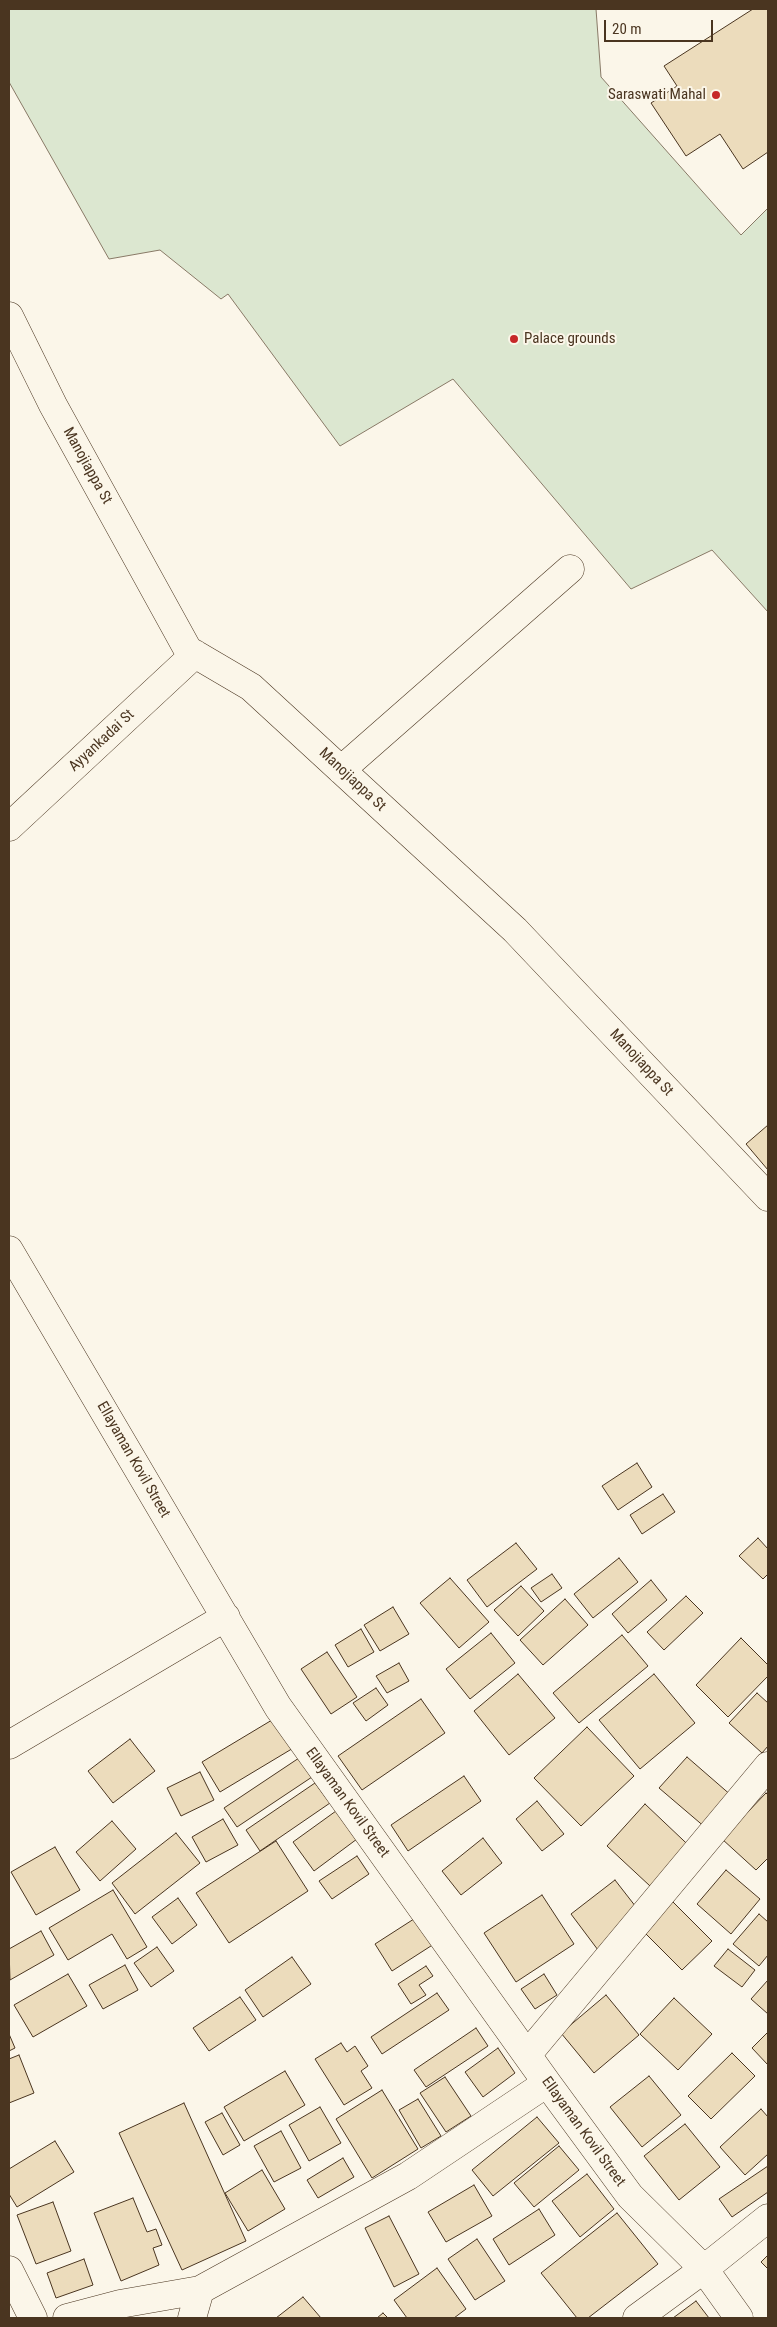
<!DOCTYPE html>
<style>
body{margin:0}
#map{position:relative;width:777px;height:2327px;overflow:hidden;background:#fbf6e9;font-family:"Roboto Condensed",sans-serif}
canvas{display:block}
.frame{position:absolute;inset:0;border:10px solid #4a3520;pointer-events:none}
.scale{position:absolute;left:604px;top:20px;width:109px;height:22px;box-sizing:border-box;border:2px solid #4a3520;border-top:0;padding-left:6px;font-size:15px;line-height:18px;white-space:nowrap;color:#4a3520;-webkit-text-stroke:4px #fbf6e9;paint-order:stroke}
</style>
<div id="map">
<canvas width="777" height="2327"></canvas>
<div class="frame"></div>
<div class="scale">20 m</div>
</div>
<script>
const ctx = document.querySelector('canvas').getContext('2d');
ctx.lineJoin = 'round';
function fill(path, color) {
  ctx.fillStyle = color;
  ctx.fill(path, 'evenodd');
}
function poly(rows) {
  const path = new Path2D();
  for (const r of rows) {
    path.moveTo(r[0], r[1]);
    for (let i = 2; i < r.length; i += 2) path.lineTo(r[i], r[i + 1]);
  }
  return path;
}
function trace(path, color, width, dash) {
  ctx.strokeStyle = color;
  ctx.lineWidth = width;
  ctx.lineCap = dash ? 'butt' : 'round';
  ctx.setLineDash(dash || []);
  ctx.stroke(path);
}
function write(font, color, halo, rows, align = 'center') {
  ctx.font = font + ' "Roboto Condensed",sans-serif';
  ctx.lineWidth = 4;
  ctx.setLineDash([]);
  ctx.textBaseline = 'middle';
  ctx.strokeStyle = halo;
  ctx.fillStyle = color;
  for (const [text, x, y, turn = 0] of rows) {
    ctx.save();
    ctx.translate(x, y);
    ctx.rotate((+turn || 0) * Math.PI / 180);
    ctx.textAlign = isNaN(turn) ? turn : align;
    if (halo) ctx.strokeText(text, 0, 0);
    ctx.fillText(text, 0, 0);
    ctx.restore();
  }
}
const green = poly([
 [9,9,596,9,601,77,741,235,768,208,768,612,712,550,631,589,453,379,340,446,228,294,221,299,160,250,109,259,9,82,9,9]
]);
fill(green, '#dce7d0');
trace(green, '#887966', 1);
const building = poly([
 [753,9,768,9,768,152,743,169,720,134,686,156,651,103,677,86,664,66,753,9],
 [768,1125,768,1170,746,1144,768,1125],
 [637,1463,652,1487,618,1510,602,1486,637,1463],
 [663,1494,675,1512,642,1534,630,1515,663,1494],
 [758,1538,768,1549,768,1574,763,1579,739,1556,758,1538],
 [516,1543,537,1569,487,1607,467,1580,516,1543],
 [619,1558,638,1582,593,1618,574,1594,619,1558],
 [552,1574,562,1588,541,1602,531,1588,552,1574],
 [450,1578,489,1622,459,1648,420,1603,450,1578],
 [651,1580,667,1600,628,1633,612,1614,651,1580],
 [521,1586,544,1611,518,1636,494,1610,521,1586],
 [686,1596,703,1613,664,1650,647,1632,686,1596],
 [565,1599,588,1625,543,1665,520,1640,565,1599],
 [393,1607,409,1634,380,1651,364,1625,393,1607],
 [361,1629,374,1652,348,1667,335,1645,361,1629],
 [491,1633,515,1663,470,1699,446,1669,491,1633],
 [622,1635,648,1666,579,1723,553,1693,622,1635],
 [741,1638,768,1665,768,1676,728,1717,696,1685,741,1638],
 [327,1652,357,1697,331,1714,301,1669,327,1652],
 [399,1663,409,1681,387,1693,376,1676,399,1663],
 [518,1674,555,1718,509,1755,474,1711,518,1674],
 [654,1674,695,1723,640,1769,599,1720,654,1674],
 [376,1688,388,1705,366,1721,353,1703,376,1688],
 [757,1693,768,1703,768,1746,762,1753,729,1723,757,1693],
 [421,1699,445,1733,362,1790,338,1756,421,1699],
 [277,1717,295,1747,220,1792,202,1762,277,1717],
 [587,1727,634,1776,581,1826,534,1778,587,1727],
 [130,1739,155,1771,113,1803,88,1771,130,1739],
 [305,1754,318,1773,237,1827,224,1808,305,1754],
 [687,1757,740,1803,713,1834,659,1788,687,1757],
 [200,1772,214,1800,181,1816,167,1788,200,1772],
 [464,1776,481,1801,408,1851,391,1825,464,1776],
 [315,1783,330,1803,260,1851,246,1830,315,1783],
 [766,1793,768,1795,768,1858,756,1870,722,1839,766,1793],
 [537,1801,564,1834,542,1851,516,1819,537,1801],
 [645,1804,702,1858,664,1899,607,1846,645,1804],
 [336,1811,357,1839,314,1871,293,1842,336,1811],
 [223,1819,238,1845,206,1862,192,1837,223,1819],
 [112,1821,136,1849,100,1881,76,1852,112,1821],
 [176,1833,200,1863,135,1914,112,1883,176,1833],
 [483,1838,502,1863,461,1895,442,1871,483,1838],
 [276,1841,308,1891,229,1943,196,1893,276,1841],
 [55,1847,80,1890,36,1915,11,1872,55,1847],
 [357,1856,369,1874,332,1899,319,1881,357,1856],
 [726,1870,760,1899,731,1934,697,1904,726,1870],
 [615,1880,643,1916,598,1950,571,1914,615,1880],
 [113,1890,147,1947,127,1959,112,1934,68,1960,49,1928,113,1890],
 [542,1895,574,1944,516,1982,484,1933,542,1895],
 [178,1898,197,1925,172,1944,152,1917,178,1898],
 [673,1902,712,1941,682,1970,643,1931,673,1902],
 [759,1914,768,1922,768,1955,759,1966,733,1944,759,1914],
 [417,1917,434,1944,392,1971,375,1944,417,1917],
 [41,1931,54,1955,10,1980,9,1949,41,1931],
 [157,1947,174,1971,151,1987,134,1963,157,1947],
 [728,1949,755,1970,742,1987,714,1966,728,1949],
 [292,1957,311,1984,263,2017,245,1990,292,1957],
 [125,1965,138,1990,103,2009,89,1985,125,1965],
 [426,1966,433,1976,419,1985,426,1995,411,2004,398,1984,426,1966],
 [68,1974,87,2006,33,2037,14,2005,68,1974],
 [544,1974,557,1995,535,2009,521,1989,544,1974],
 [768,1980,768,2014,751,1999,768,1980],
 [437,1993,449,2010,382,2054,371,2037,437,1993],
 [606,1995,639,2035,594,2073,561,2033,606,1995],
 [240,1997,256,2020,209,2051,193,2028,240,1997],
 [674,1998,712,2034,678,2070,640,2034,674,1998],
 [476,2028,488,2046,426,2087,414,2070,476,2028],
 [768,2032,768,2065,752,2048,768,2032],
 [9,2034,15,2048,9,2051,9,2034],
 [341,2043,347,2052,355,2046,368,2066,361,2071,372,2088,344,2105,315,2059,341,2043],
 [498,2048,515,2073,483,2097,465,2072,498,2048],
 [732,2053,755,2076,711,2119,688,2096,732,2053],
 [19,2055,34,2093,9,2103,9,2059,19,2055],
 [285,2071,305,2105,244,2141,224,2107,285,2071],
 [649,2076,681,2115,642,2147,610,2107,649,2076],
 [445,2077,471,2116,446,2132,420,2093,445,2077],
 [382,2090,418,2149,372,2178,336,2119,382,2090],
 [418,2099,441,2136,421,2148,399,2110,418,2099],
 [184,2103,246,2241,182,2270,119,2133,184,2103],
 [320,2107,341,2143,309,2161,289,2125,320,2107],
 [761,2109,768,2117,768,2154,745,2175,720,2147,761,2109],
 [222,2113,240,2145,223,2155,205,2122,222,2113],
 [537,2117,559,2143,493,2196,472,2170,537,2117],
 [685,2124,720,2167,679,2200,644,2156,685,2124],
 [281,2131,301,2168,274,2182,254,2146,281,2131],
 [55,2141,74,2172,17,2207,9,2194,9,2169,55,2141],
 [559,2146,579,2170,534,2207,514,2183,559,2146],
 [343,2158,354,2177,318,2198,307,2180,343,2158],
 [768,2166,768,2192,732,2217,719,2199,768,2166],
 [262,2170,285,2209,248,2231,225,2193,262,2170],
 [587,2174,614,2209,580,2237,552,2201,587,2174],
 [474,2185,492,2216,446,2242,428,2212,474,2185],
 [133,2198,147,2232,156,2229,162,2245,153,2248,159,2265,121,2281,94,2213,133,2198],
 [53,2202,71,2251,36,2264,17,2215,53,2202],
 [539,2209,555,2235,509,2265,493,2239,539,2209],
 [617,2213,658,2264,588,2318,577,2318,541,2273,617,2213],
 [389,2216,419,2274,394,2287,365,2228,389,2216],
 [477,2239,505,2281,475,2300,448,2259,477,2239],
 [768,2255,768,2269,761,2262,768,2255],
 [84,2259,93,2285,56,2298,47,2273,84,2259],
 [437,2268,466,2309,454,2318,407,2318,394,2300,437,2268],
 [303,2297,321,2318,276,2318,303,2297],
 [696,2301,709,2318,673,2318,696,2301],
 [383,2313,388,2318,377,2318,383,2313]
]);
fill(building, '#ecdcbc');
trace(building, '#4a3520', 1);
const minor = poly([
 [9,316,53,405,188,650,251,687,515,930,768,1197],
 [341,770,570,569],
 [9,827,195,654],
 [9,1250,278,1707,547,2083,630,2196,704,2269,739,2318],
 [9,1745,226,1617],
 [527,2055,768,1766],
 [9,2270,33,2318],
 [67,2318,120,2304,200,2290,408,2176,547,2083],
 [192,2318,200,2290],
 [637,2318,704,2269,768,2218]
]);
trace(minor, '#4a3520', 29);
trace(minor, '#fbf6e9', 28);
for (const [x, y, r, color] of [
 [716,95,5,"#c62828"],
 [514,339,5,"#c62828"]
]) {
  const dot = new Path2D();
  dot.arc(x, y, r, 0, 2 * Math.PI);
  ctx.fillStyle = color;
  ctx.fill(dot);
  trace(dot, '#fbf6e9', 2);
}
write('15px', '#4a3520', '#fbf6e9', [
 ["Saraswati Mahal",706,95],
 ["Palace grounds",524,339,"left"]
], 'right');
write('15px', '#4a3520', '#fbf6e9', [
 ["Manojiappa St",87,466,61],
 ["Ayyankadai St",102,741,-43],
 ["Manojiappa St",352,780,43],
 ["Manojiappa St",641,1063,47],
 ["Ellayaman Kovil Street",133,1460,60],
 ["Ellayaman Kovil Street",347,1803,54],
 ["Ellayaman Kovil Street",583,2132,54]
]);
</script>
